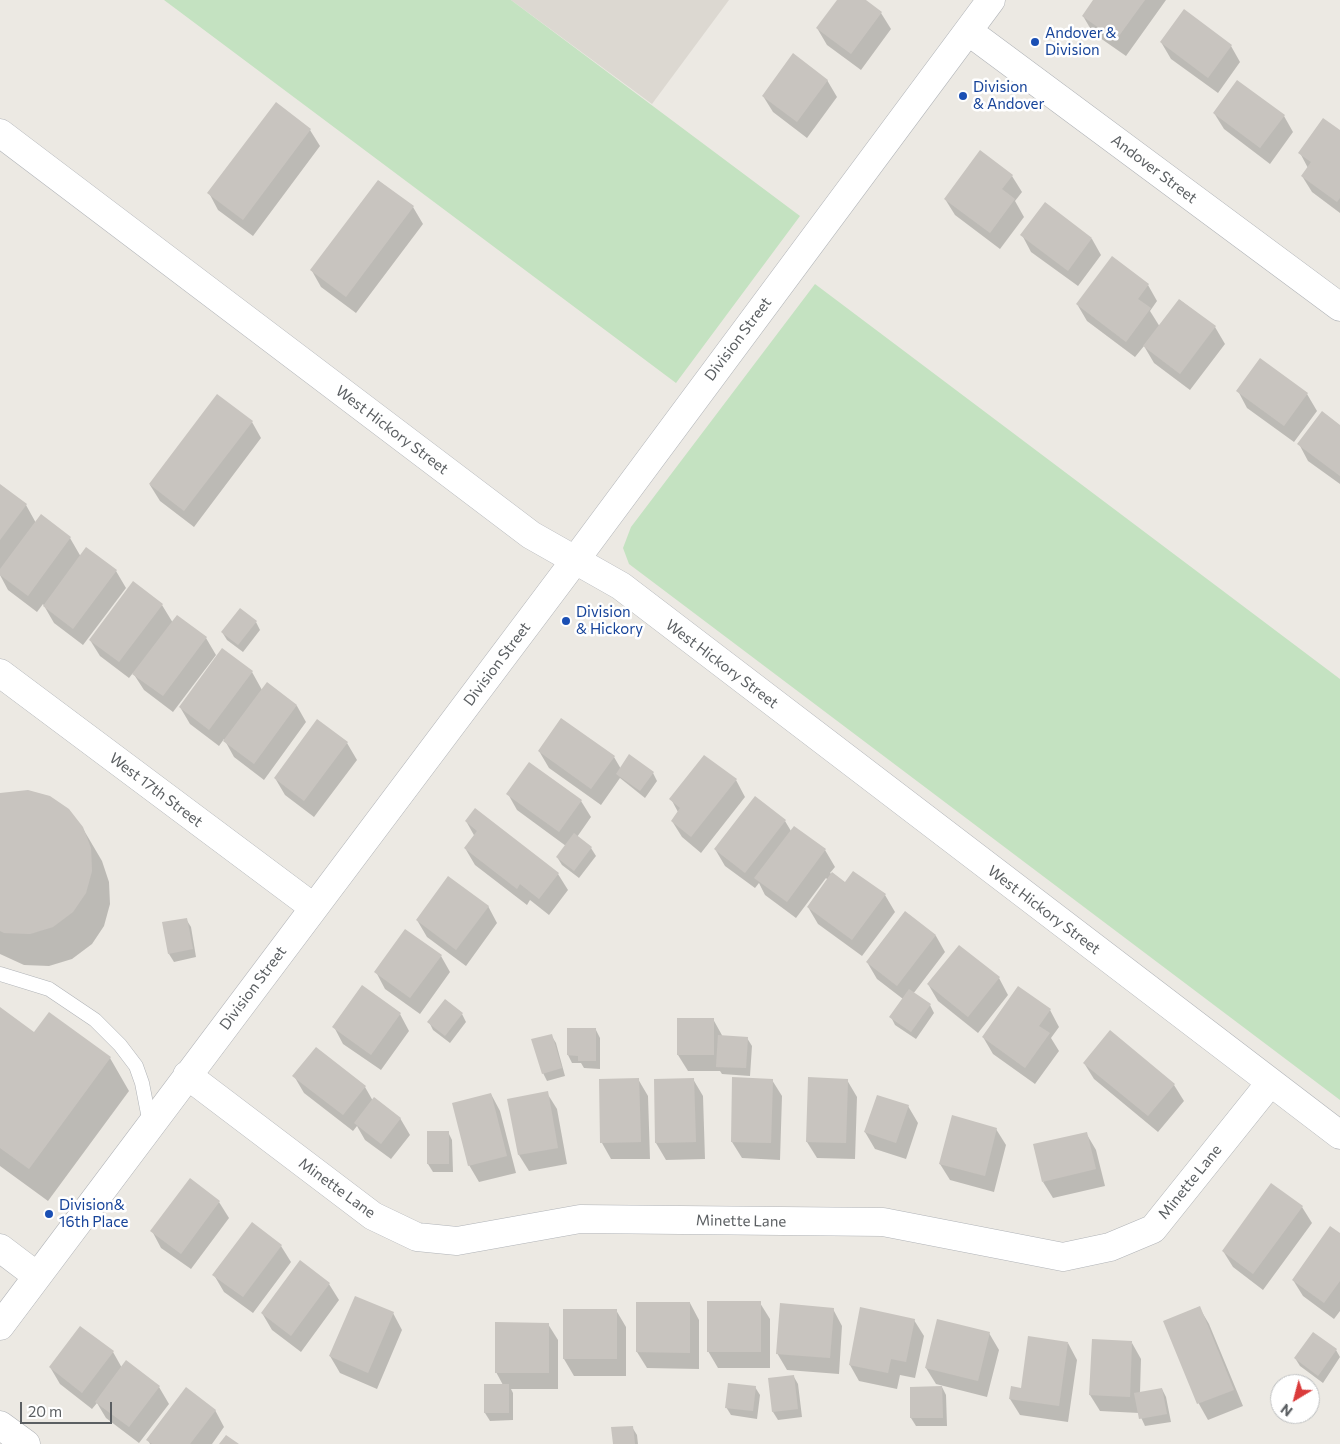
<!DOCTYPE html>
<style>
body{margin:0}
#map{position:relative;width:1340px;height:1444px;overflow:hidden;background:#ece9e3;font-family:Commissioner,sans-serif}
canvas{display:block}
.north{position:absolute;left:1270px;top:1374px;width:50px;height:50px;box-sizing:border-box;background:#fff;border:1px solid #bdbfc0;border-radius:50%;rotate:217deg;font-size:14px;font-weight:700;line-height:20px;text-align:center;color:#5b5f62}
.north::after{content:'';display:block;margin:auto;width:18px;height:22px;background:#da3b3b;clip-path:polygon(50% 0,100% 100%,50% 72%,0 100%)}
.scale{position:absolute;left:20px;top:1402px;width:92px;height:22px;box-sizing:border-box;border:2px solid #5b5f62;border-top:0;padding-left:6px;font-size:15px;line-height:18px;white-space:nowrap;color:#5b5f62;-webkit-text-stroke:4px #fff;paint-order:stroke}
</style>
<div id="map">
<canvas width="1340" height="1444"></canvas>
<div class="north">N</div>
<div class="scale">20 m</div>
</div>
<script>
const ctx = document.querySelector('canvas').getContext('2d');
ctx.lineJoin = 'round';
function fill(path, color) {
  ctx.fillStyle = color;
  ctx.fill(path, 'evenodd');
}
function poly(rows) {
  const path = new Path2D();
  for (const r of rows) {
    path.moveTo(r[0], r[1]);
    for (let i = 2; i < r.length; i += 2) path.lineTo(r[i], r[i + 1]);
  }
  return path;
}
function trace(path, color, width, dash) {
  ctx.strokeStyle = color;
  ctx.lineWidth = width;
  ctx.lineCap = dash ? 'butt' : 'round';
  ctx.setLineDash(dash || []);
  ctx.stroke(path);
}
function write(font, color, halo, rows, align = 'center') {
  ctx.font = font + ' Commissioner,sans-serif';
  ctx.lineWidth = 5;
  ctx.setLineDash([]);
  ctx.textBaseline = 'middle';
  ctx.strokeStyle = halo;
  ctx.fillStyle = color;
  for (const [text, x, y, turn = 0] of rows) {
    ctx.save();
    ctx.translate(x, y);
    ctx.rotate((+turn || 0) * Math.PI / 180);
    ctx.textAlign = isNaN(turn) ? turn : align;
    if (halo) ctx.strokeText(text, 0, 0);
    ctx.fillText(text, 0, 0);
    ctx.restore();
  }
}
fill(poly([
 [511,0,729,0,652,104]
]), '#dcd8d1');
fill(poly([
 [164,0,511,0,800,216,676,383],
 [815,284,1340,679,1340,1100,629,564,623,548,631,527]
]), '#c4e2c1');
fill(poly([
 [838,0,864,0,881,13,891,29,861,70,827,45,817,28],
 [1095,0,1166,0,1126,56,1093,33,1083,16],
 [1161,42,1231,46,1240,62,1218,93,1171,59],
 [827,80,837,97,807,138,773,112,763,96],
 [276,104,310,130,320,146,253,236,218,210,209,193],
 [1214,113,1284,116,1293,132,1270,164,1224,129],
 [1340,131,1340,213,1312,192,1302,176,1308,168,1300,153],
 [1012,176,1022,192,1015,201,1024,217,1000,249,955,215,945,199],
 [379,181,413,207,423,224,356,313,321,287,312,271],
 [1022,235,1092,239,1101,255,1078,286,1031,252],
 [1148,285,1157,301,1150,311,1160,327,1180,300,1215,327,1225,344,1190,390,1154,363,1144,346,1135,357,1087,321,1077,304],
 [1238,391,1307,394,1317,411,1294,442,1247,408],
 [252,422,261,438,194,527,160,501,150,485],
 [1340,426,1340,484,1308,461,1299,444],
 [0,486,26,505,36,523,41,516,70,538,81,557,116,571,126,588,83,645,54,623,43,604,37,612,8,590,0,575],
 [162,605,173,623,177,617,206,638,216,655,173,712,144,690,133,673,129,678,100,656,90,640],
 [256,622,260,630,243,652,227,640,222,632],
 [252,672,262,690,267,684,297,706,306,722,264,780,234,757,224,739,219,746,190,724,180,707],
 [347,743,357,760,314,817,285,795,275,778],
 [539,751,614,757,621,769,653,773,657,781,645,798,620,778,601,805,549,768],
 [736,780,745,797,701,853,682,837,672,821,678,812,671,799],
 [508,794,581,801,591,817,577,837,591,848,596,856,579,878,562,865,557,857,566,846,517,810],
 [0,795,82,827,102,861,109,882,110,904,104,926,92,944,72,959,49,966,24,965,0,954],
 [466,821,558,874,568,890,549,915,530,900,527,905,475,865,465,848,475,837],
 [785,821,791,831,825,850,835,867,830,873,845,884,853,873,885,895,895,912,862,956,818,924,808,907,828,880,826,878,796,918,765,895,759,883,755,888,725,866,715,849],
 [488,906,497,923,466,966,427,937,417,920],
 [905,912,936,936,945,952,913,994,930,1005,934,1013,916,1039,895,1025,891,1017,903,999,877,979,867,962],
 [186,919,191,927,196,957,174,962,169,954],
 [441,956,450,972,420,1014,385,989,376,972],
 [999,978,1008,995,978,1033,938,1001,928,984],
 [0,1009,34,1034,110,1058,129,1091,48,1201,0,1166],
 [1050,1010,1059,1027,1051,1038,1059,1051,1035,1084,993,1054,983,1037],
 [400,1014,409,1031,381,1070,343,1044,334,1027],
 [462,1014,466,1022,450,1043,433,1030,429,1022],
 [713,1019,723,1037,747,1038,752,1046,750,1076,722,1074,720,1071,688,1071,678,1055],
 [596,1030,600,1038,600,1069,584,1068,581,1063,572,1063,568,1055],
 [551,1035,556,1043,565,1076,547,1081,543,1073],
 [1084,1063,1174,1085,1184,1101,1158,1132,1094,1079],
 [294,1076,365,1087,373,1101,400,1118,410,1135,391,1159,365,1140,357,1126,353,1131,304,1093],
 [638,1079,648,1096,650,1159,611,1159,602,1143],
 [693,1079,703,1096,705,1159,666,1160,656,1143],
 [772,1080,782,1096,780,1160,742,1158,732,1142],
 [847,1080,857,1097,855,1159,817,1158,807,1142],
 [547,1093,557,1109,567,1164,529,1171,519,1155],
 [491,1094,500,1111,516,1173,479,1182,469,1165],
 [908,1106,918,1123,906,1159,875,1149,865,1132],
 [996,1129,1006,1145,994,1192,950,1180,940,1164],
 [448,1132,452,1140,453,1172,433,1172,428,1164],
 [1086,1133,1096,1150,1105,1186,1053,1198,1043,1182],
 [219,1202,229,1218,191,1269,161,1248,152,1231],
 [1302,1207,1312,1223,1263,1290,1233,1267,1223,1251],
 [1340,1234,1340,1311,1334,1319,1303,1296,1293,1280],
 [281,1246,291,1262,253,1313,224,1292,214,1275],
 [301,1262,329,1284,339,1300,301,1352,272,1330,262,1313],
 [690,1303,699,1320,699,1369,647,1368,637,1352],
 [760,1303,770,1319,770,1368,718,1368,708,1351],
 [1199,1307,1209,1324,1243,1406,1208,1420,1199,1404,1165,1321],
 [833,1309,842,1326,839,1374,787,1370,777,1353],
 [616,1310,626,1327,626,1376,574,1376,564,1359],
 [393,1313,402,1330,377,1389,340,1373,330,1356],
 [914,1320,924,1336,915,1378,900,1375,897,1389,859,1381,850,1365],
 [548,1324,558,1340,558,1389,511,1389,513,1393,513,1420,490,1421,485,1413,503,1385,496,1372],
 [989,1333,999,1350,987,1397,936,1384,926,1368],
 [1313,1333,1336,1350,1340,1357,1323,1383,1300,1366,1295,1358],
 [1068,1343,1077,1360,1068,1422,1020,1415,1010,1399],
 [1132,1343,1141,1359,1140,1393,1162,1389,1166,1397,1171,1422,1145,1426,1139,1413,1100,1411,1090,1395],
 [113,1352,122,1368,159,1387,169,1404,139,1443,106,1418,97,1403,92,1409,60,1384,50,1367],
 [794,1377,798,1384,802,1417,778,1420,773,1412,770,1379],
 [755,1387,760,1395,757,1419,731,1415,726,1407],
 [942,1387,946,1395,947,1426,916,1426,911,1418],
 [215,1410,224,1427,212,1444,150,1444,148,1440],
 [632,1427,637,1435,638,1444,614,1444]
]), '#0003');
fill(poly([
 [837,0,866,0,882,12,851,54,816,28],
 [1093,0,1145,0,1116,40,1082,16],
 [1184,9,1232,45,1208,78,1160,42],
 [793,53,828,80,797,122,762,96],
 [1237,80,1285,115,1260,148,1213,113],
 [276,102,311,129,243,220,207,193],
 [1323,118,1340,130,1340,198,1337,202,1301,176,1311,162,1298,153],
 [980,150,1013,175,1002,189,1015,199,990,233,944,199],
 [378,180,414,206,346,297,310,270],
 [1045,202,1092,238,1068,271,1020,235],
 [1112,256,1149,284,1138,299,1151,308,1126,342,1076,304],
 [1179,299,1216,326,1180,374,1143,346],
 [1260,358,1308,393,1284,426,1236,391],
 [217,394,253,421,184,511,149,484],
 [1322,411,1340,425,1340,476,1297,444],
 [0,484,27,504,0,540],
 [41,514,71,537,28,596,0,575,0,569],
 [86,547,117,570,73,629,43,606],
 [133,581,163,604,119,662,89,640],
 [240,608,257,621,238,645,221,632],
 [177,615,207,637,163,696,132,674],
 [222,648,253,671,209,730,179,707],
 [267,682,297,705,254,764,223,741],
 [561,718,615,756,591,789,538,751],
 [317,719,348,742,304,801,274,778],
 [629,754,654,772,640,791,616,774],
 [704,755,737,779,691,837,671,821,680,808,669,799],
 [529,762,582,800,559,832,506,794],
 [28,790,50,796,69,809,83,827,91,848,92,871,86,893,73,912,53,927,30,934,4,933,0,931,0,793],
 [755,796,786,820,745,873,714,849],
 [475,808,559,873,539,899,520,884,517,889,464,848,477,831,465,821],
 [794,826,826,849,787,902,754,878],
 [574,833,592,847,574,871,556,857],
 [853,871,886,894,852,940,807,907,832,872,845,882],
 [448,876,489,906,456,950,416,920],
 [905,911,936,935,897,986,866,962],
 [187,918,193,949,168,954,162,922],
 [405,929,442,955,410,998,374,972],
 [959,945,1000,977,968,1017,927,984],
 [362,985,401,1013,371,1055,332,1027],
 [1018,986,1051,1009,1039,1026,1050,1033,1025,1068,982,1037],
 [909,989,931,1004,911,1032,889,1017],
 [445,999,463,1013,445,1036,427,1022],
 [0,1007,34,1032,49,1012,111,1057,29,1169,0,1148],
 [677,1018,714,1018,714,1055,677,1055],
 [567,1028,596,1028,596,1061,578,1061,578,1056,567,1055],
 [1110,1030,1175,1084,1148,1116,1083,1063],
 [552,1034,562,1068,542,1074,531,1039],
 [718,1035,748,1037,746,1068,716,1067],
 [316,1047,366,1086,343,1115,292,1076],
 [732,1077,773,1079,771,1143,731,1142],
 [808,1077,848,1079,846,1143,806,1142],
 [639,1078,641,1142,600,1143,599,1079],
 [694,1078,696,1142,655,1143,654,1079],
 [548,1091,558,1148,518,1155,507,1099],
 [491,1093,507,1156,468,1166,452,1103],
 [877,1095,909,1105,896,1143,864,1132],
 [374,1097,401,1118,381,1144,354,1123],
 [952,1115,997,1128,985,1176,939,1164],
 [427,1131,449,1131,449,1164,427,1164],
 [1087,1132,1096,1169,1042,1182,1033,1144],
 [190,1178,220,1201,181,1254,150,1231],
 [1271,1183,1303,1206,1253,1274,1222,1251],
 [252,1222,282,1245,243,1297,212,1275],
 [1330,1226,1340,1233,1340,1281,1324,1303,1292,1280],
 [300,1260,330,1283,291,1336,261,1313],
 [355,1296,394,1312,368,1373,329,1356],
 [707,1301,761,1301,761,1352,707,1352],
 [636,1302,690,1302,690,1353,636,1352],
 [780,1303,834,1308,830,1358,776,1354],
 [1200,1306,1234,1390,1197,1404,1163,1321],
 [860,1307,915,1319,906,1362,891,1359,888,1373,849,1365],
 [563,1309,617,1309,617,1359,563,1359],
 [937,1319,990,1332,978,1381,925,1368],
 [495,1322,549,1323,549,1373,495,1373],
 [80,1326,114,1351,82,1393,49,1367],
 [1313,1332,1337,1349,1318,1376,1294,1358],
 [1028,1336,1068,1342,1059,1406,1009,1399,1011,1386,1021,1388],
 [1092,1339,1132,1341,1130,1397,1089,1395],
 [126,1360,160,1386,129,1427,95,1402],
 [794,1375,798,1409,772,1412,768,1378],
 [728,1383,756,1386,753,1411,725,1408],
 [484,1384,509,1384,509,1413,484,1413],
 [942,1386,943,1418,910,1418,910,1387],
 [186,1387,216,1410,190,1444,152,1444,146,1440],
 [1162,1388,1167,1414,1139,1419,1134,1393],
 [633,1426,635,1444,613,1444,611,1427],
 [226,1435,239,1444,219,1444]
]), '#c8c4bf');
const service = poly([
 [0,974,49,989,95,1020,120,1045,136,1066,142,1083,150,1124]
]);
const minor = poly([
 [968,31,1340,307],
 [0,133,531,535,621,586,1340,1135],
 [0,673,313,907],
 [187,1075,373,1216,417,1237,457,1241,580,1219,883,1222,1063,1257,1110,1247,1153,1229,1270,1083],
 [0,1248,37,1276],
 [0,1326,576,559,991,0],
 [0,1425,26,1444]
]);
trace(service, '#b0b3b7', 15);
trace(minor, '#b0b3b7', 29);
trace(service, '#fff', 14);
trace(minor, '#fff', 28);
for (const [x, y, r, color] of [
 [1035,42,5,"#1a4fb4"],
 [963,96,5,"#1a4fb4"],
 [566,621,5,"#1a4fb4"],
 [49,1214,5,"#1a4fb4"]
]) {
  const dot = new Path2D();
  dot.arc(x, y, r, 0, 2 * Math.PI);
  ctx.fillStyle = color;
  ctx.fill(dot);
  trace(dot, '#fff', 2);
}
write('15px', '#164399', '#fff', [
 ["Andover &",1045,33],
 ["Division",1045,50],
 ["Division",973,87],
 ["& Andover",973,104],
 ["Division",576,612],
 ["& Hickory",576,629],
 ["Division&",59,1205],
 ["16th Place",59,1222]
], 'left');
write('15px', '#5b5f62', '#fff', [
 ["Andover Street",1154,169,37],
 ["Division Street",738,339,-53],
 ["West Hickory Street",392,430,37],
 ["Division Street",497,664,-53],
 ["West Hickory Street",722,664,37],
 ["West 17th Street",156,790,37],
 ["West Hickory Street",1044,910,37],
 ["Division Street",253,988,-53],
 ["Minette Lane",1190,1182,-51],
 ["Minette Lane",337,1188,36],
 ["Minette Lane",741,1221,1]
]);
</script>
